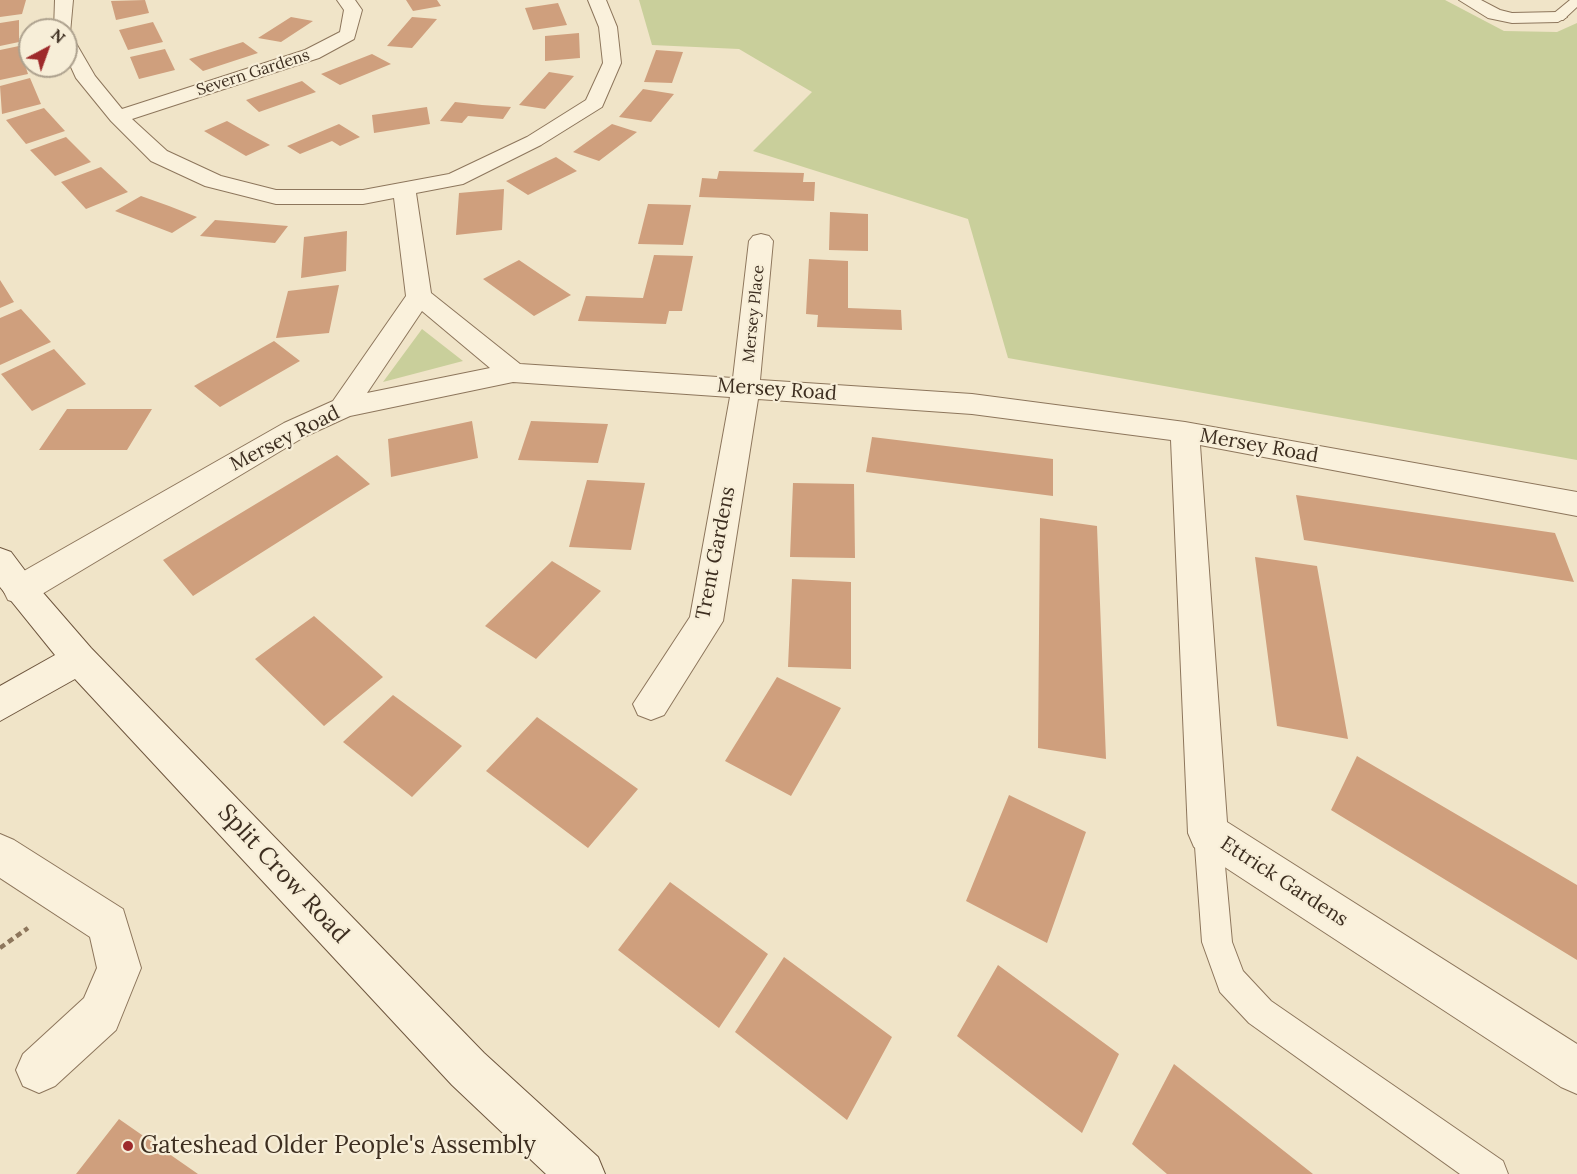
<!DOCTYPE html>
<style>
body{margin:0}
#map{position:relative;width:1577px;height:1174px;overflow:hidden;background:#f0e4c8;font-family:Lora,serif}
canvas{display:block}
.north{position:absolute;left:18px;top:18px;width:60px;height:60px;box-sizing:border-box;background:#f7eed8;border:2px solid #ada18e;border-radius:50%;rotate:41deg;font-size:16px;font-weight:700;line-height:24px;text-align:center;color:#3d2e20}
.north::after{content:'';display:block;margin:auto;width:21px;height:27px;background:#9e2a2b;clip-path:polygon(50% 0,100% 100%,50% 72%,0 100%)}
</style>
<div id="map">
<canvas width="1577" height="1174"></canvas>
<div class="north">N</div>
</div>
<script>
const ctx = document.querySelector('canvas').getContext('2d');
ctx.lineJoin = 'round';
function fill(path, color) {
  ctx.fillStyle = color;
  ctx.fill(path, 'evenodd');
}
function poly(rows) {
  const path = new Path2D();
  for (const r of rows) {
    path.moveTo(r[0], r[1]);
    for (let i = 2; i < r.length; i += 2) path.lineTo(r[i], r[i + 1]);
  }
  return path;
}
function trace(path, color, width, dash) {
  ctx.strokeStyle = color;
  ctx.lineWidth = width;
  ctx.lineCap = dash ? 'butt' : 'round';
  ctx.setLineDash(dash || []);
  ctx.stroke(path);
}
function write(font, color, halo, rows, align = 'center') {
  ctx.font = font + ' Lora,serif';
  ctx.lineWidth = 4.5;
  ctx.setLineDash([]);
  ctx.textBaseline = 'middle';
  ctx.strokeStyle = halo;
  ctx.fillStyle = color;
  for (const [text, x, y, turn = 0] of rows) {
    ctx.save();
    ctx.translate(x, y);
    ctx.rotate((+turn || 0) * Math.PI / 180);
    ctx.textAlign = isNaN(turn) ? turn : align;
    if (halo) ctx.strokeText(text, 0, 0);
    ctx.fillText(text, 0, 0);
    ctx.restore();
  }
}
fill(poly([
 [639,0,1445,0,1504,31,1557,32,1577,23,1577,460,1008,358,968,219,753,151,812,92,739,49,652,45],
 [422,329,463,361,383,382]
]), '#c9cf9b');
fill(poly([
 [0,0,26,0,22,14,0,17],
 [145,0,149,13,116,20,111,1],
 [406,0,437,0,441,6,413,11],
 [558,3,567,25,533,30,525,8],
 [291,17,313,21,281,42,258,38],
 [412,17,437,19,412,48,387,46],
 [19,20,19,42,0,46,0,23],
 [153,22,163,42,128,50,119,30],
 [579,33,580,58,545,61,545,36],
 [243,42,258,53,203,71,189,59],
 [19,46,28,74,0,80,0,50],
 [165,49,175,70,139,79,130,57],
 [656,50,683,52,672,83,644,82],
 [372,54,391,64,340,85,321,74],
 [549,72,574,76,545,109,519,105],
 [30,78,41,104,2,114,0,86],
 [302,81,316,92,259,112,246,100],
 [643,89,674,94,651,122,619,117],
 [455,102,482,105,511,107,503,119,468,116,462,123,440,121],
 [427,107,430,124,374,133,372,115],
 [44,108,65,131,26,144,6,120],
 [227,121,248,133,270,145,246,156,204,131],
 [339,124,360,137,340,146,332,141,300,154,287,146],
 [612,124,637,132,599,161,573,152],
 [66,137,91,162,55,176,30,150],
 [556,157,577,171,528,195,506,181],
 [101,167,128,192,86,209,61,182],
 [719,171,804,173,803,182,815,182,814,201,699,197,702,178,717,179],
 [504,189,502,230,456,235,459,193],
 [141,196,169,206,197,217,172,233,115,211],
 [648,204,691,205,683,245,638,244],
 [830,212,868,214,868,251,829,250],
 [215,220,252,223,288,226,275,243,200,236],
 [347,231,346,271,301,278,304,237],
 [654,255,693,256,682,311,669,311,666,324,578,321,586,296,643,298],
 [809,259,848,261,848,308,901,310,902,330,817,327,818,315,806,314],
 [519,260,544,277,571,295,534,316,483,279],
 [0,280,14,302,0,308],
 [339,285,329,333,276,338,288,291],
 [21,309,51,342,0,365,0,318],
 [274,341,300,361,220,407,194,386],
 [54,349,86,384,32,411,1,374],
 [67,409,152,409,127,450,39,450],
 [472,421,478,458,391,477,388,439],
 [531,421,608,424,598,463,518,460],
 [872,437,1053,459,1053,496,866,472],
 [337,455,370,484,193,596,163,560],
 [587,480,645,483,631,550,569,547],
 [793,483,854,484,855,558,790,557],
 [1296,495,1555,533,1574,582,1304,540],
 [1040,518,1097,526,1106,759,1038,748],
 [1255,557,1317,566,1348,739,1277,726],
 [552,561,601,591,536,659,485,626],
 [792,579,851,582,851,669,788,667],
 [314,616,383,677,324,726,255,659],
 [777,677,841,708,791,796,725,761],
 [393,695,462,746,412,797,343,742],
 [537,717,638,789,588,848,486,771],
 [1357,756,1577,885,1577,960,1331,810],
 [1009,795,1086,832,1047,943,966,901],
 [670,882,768,954,719,1028,618,950],
 [784,957,892,1037,847,1120,735,1032],
 [998,965,1119,1054,1082,1133,957,1036],
 [1174,1064,1255,1128,1313,1174,1167,1174,1132,1144],
 [119,1119,198,1174,76,1174]
]), '#cf9f7d');
const lane = poly([
 [1570,0,1577,0,1577,7,1563,20,1553,20,1553,14,1570,0],
 [1208,819,1218,823,1222,833,1232,942,1243,971,1271,1001,1503,1161,1508,1174,1460,1174,1249,1023,1220,992,1202,942,1194,833,1198,823,1208,819]
]);
const street = poly([
 [55,0,73,0,70,33,95,76,122,109,305,50,340,32,344,10,337,0,355,0,362,10,354,39,319,58,132,119,167,151,221,176,276,190,363,190,449,174,527,137,586,100,603,63,599,27,588,0,606,0,617,27,621,63,602,107,541,145,463,184,416,193,431,293,520,364,733,378,749,241,753,236,761,234,769,236,773,241,760,380,972,394,1185,422,1577,492,1577,516,1200,445,1227,822,1577,1044,1577,1094,1561,1087,1194,847,1188,833,1171,440,972,414,758,399,723,621,664,715,651,720,638,715,633,704,690,617,730,397,513,382,350,416,304,437,32,600,20,604,8,600,3,590,8,580,284,423,333,401,406,296,394,198,363,204,276,204,205,186,151,161,111,121,76,78,66,56,66,30,54,30,55,0],
 [422,311,490,368,367,393,422,311],
 [1459,0,1481,0,1500,10,1512,13,1558,12,1567,17,1558,22,1512,23,1488,18,1459,0],
 [0,834,14,840,123,909,141,968,116,1030,55,1086,39,1093,23,1086,16,1070,23,1054,84,998,97,968,90,937,0,878,0,834]
]);
const secondary = poly([
 [0,548,11,552,32,580,91,648,484,1053,598,1157,605,1174,546,1174,452,1085,75,679,0,721,0,686,55,655,0,587,0,548]
]);
trace(lane, '#8d765c', 2);
trace(street, '#8d765c', 2);
trace(secondary, '#6f573f', 2);
trace(poly([
 [0,948,28,928]
]), '#8d765c', 4.5, [6, 4]);
fill(lane, '#faf1dc');
fill(street, '#faf1dc');
fill(secondary, '#faf1dc');
for (const [x, y, r, color] of [
 [128,1146,6,"#9e2a2b"]
]) {
  const dot = new Path2D();
  dot.arc(x, y, r, 0, 2 * Math.PI);
  ctx.fillStyle = color;
  ctx.fill(dot);
  trace(dot, '#f7eed8', 2);
}
write('16px', '#3d2e20', '#f7eed8', [
 ["Severn Gardens",253,73,-18],
 ["Mersey Place",754,314,-84]
]);
write('20px', '#3d2e20', '#f7eed8', [
 ["Mersey Road",777,390,4],
 ["Mersey Road",285,439,-27],
 ["Mersey Road",1259,446,10],
 ["Trent Gardens",716,553,-79],
 ["Ettrick Gardens",1284,882,33]
]);
write('24px', '#3d2e20', '#f7eed8', [
 ["Split Crow Road",283,874,47]
]);
write('24px', '#3d2e20', '#f7eed8', [
 ["Gateshead Older People's Assembly",140,1146]
], 'left');
</script>
